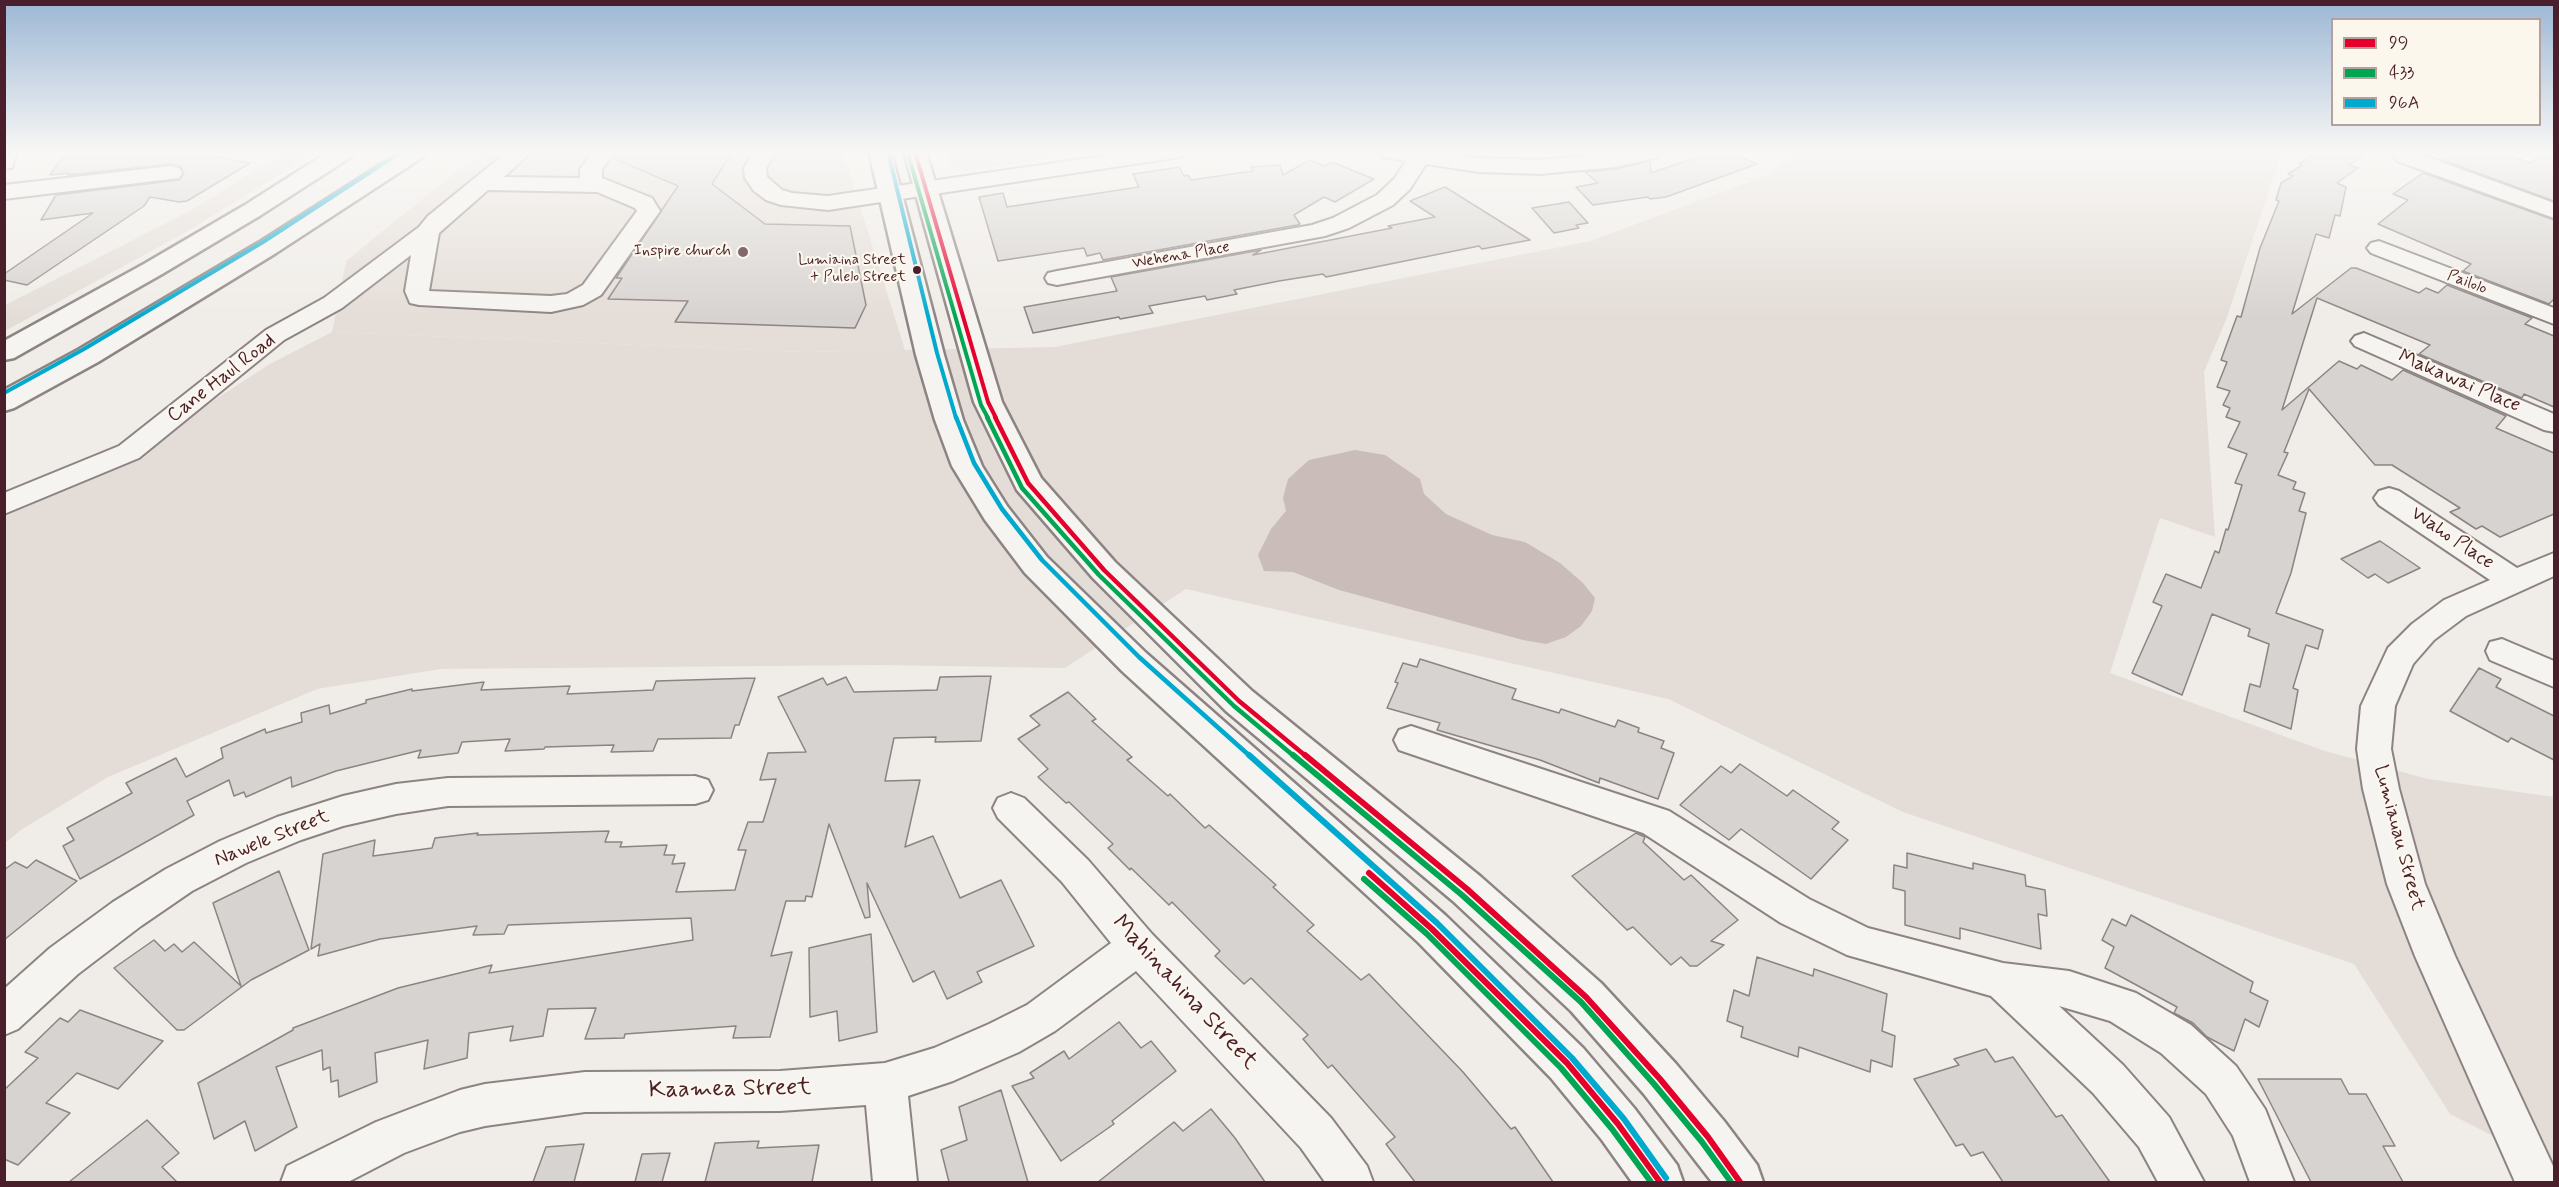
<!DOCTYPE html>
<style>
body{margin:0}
#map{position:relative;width:2559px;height:1187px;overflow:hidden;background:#f0ede8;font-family:Mynerve,sans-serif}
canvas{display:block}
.frame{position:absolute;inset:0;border:6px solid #4a1f2b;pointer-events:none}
.legend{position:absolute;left:2331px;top:18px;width:210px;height:108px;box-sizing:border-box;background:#fbf7ec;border:2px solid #b4a19f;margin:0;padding:8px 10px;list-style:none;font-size:18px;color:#4a1f2b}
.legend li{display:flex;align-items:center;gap:12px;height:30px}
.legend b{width:30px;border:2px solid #b4a19f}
</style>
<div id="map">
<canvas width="2559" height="1187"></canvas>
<div class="frame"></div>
<ul class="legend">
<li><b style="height:8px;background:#e4002b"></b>99</li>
<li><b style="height:8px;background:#00a651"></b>433</li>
<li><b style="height:8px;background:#00a9ce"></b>96A</li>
</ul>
</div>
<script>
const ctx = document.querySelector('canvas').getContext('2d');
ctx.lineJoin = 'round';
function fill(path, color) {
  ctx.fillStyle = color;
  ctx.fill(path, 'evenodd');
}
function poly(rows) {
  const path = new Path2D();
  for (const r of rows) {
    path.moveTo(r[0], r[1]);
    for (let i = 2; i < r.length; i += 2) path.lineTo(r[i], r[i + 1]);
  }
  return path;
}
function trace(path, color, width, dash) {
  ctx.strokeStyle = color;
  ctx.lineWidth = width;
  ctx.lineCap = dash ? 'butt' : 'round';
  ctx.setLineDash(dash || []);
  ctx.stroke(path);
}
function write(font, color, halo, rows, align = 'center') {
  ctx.font = font + ' Mynerve,sans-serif';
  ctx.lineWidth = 4.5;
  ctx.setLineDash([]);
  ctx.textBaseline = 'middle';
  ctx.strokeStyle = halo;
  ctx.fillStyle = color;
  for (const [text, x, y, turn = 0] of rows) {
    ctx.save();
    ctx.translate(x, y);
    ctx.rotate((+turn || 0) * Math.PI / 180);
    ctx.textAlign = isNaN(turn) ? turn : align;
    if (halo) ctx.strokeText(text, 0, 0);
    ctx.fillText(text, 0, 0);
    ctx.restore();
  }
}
fill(poly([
 [480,152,843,152,905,350,803,352,332,332,346,261]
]), '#e5ddd7');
fill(poly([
 [285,152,317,152,186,232,5,331,5,305,190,211],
 [945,152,1095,152,966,171,951,166],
 [1796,152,2282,152,2226,320,2204,372,2215,537,2160,518,2110,673,2325,751,2428,779,2554,797,2554,1167,2450,1114,2354,964,1903,812,1668,699,1186,589,1065,668,878,665,441,669,317,689,108,777,21,830,5,843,5,515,96,476,270,364,332,332,803,352,1055,347,1590,241,1765,176]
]), '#e4ddd7');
fill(poly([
 [1355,450,1385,455,1420,479,1424,494,1446,514,1492,535,1525,542,1560,563,1583,583,1595,598,1592,611,1581,626,1566,637,1546,644,1523,640,1339,590,1293,572,1264,571,1258,555,1271,529,1286,511,1283,498,1288,479,1309,460]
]), '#cabcb9');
const building = poly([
 [66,152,201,152,200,154,250,163,187,201,179,202,150,197,144,206,27,285,4,280,4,274,93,213,41,220,56,195,179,180,184,174,181,167,171,164,68,175,69,173,50,175,66,152],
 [617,152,732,152,712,184,765,224,850,226,866,305,855,328,675,322,688,301,608,299,622,278,616,278,678,186,613,158,617,152],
 [1712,152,1731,152,1757,164,1666,197,1650,199,1648,197,1593,205,1576,187,1598,183,1585,172,1616,169,1650,161,1651,173,1712,152],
 [2318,152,2368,152,2349,165,2358,168,2337,183,2346,187,2340,216,2335,215,2329,238,2316,234,2292,314,2351,268,2356,268,2419,293,2426,288,2438,293,2447,285,2532,318,2525,324,2554,336,2554,407,2524,394,2522,398,2419,354,2430,345,2317,298,2282,410,2339,361,2357,369,2361,365,2392,380,2403,370,2506,416,2496,428,2554,453,2554,514,2500,537,2482,526,2476,529,2450,512,2460,508,2392,465,2375,465,2309,389,2284,452,2288,453,2278,475,2296,482,2293,489,2305,493,2299,511,2306,513,2291,573,2276,613,2323,630,2318,649,2306,645,2293,688,2298,690,2291,729,2244,711,2250,684,2260,687,2269,644,2248,636,2250,629,2212,614,2182,695,2132,673,2162,606,2153,602,2166,574,2201,588,2215,551,2219,553,2226,529,2228,530,2242,485,2235,483,2247,454,2228,447,2240,422,2226,417,2230,408,2223,405,2230,391,2217,387,2227,362,2221,360,2237,316,2241,317,2260,248,2279,201,2276,200,2281,183,2293,176,2288,174,2302,165,2299,164,2318,152],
 [2454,152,2498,152,2531,163,2545,152,2554,152,2554,201,2443,160,2454,152],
 [1310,160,1324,166,1332,162,1374,179,1335,202,1324,197,1294,215,1300,224,1297,225,1103,260,1100,253,1087,256,1084,248,998,261,979,197,1003,193,1007,207,1139,187,1133,174,1167,169,1179,167,1184,176,1188,175,1191,180,1253,171,1251,167,1280,165,1283,175,1310,160],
 [2423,173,2554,220,2554,299,2549,304,2463,271,2471,264,2378,224,2408,200,2393,194,2423,173],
 [1445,187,1530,240,1482,249,1479,246,1326,277,1323,274,1279,281,1234,290,1237,294,1207,300,1205,296,1149,306,1153,313,1120,319,1119,317,1033,333,1024,307,1117,291,1111,277,1261,250,1253,255,1392,228,1388,226,1435,217,1410,201,1445,187],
 [1569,202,1588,223,1576,225,1579,228,1554,233,1532,208,1569,202],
 [2380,541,2420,568,2388,583,2375,574,2368,578,2341,559,2380,541],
 [1420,659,1516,689,1512,699,1559,713,1561,709,1615,727,1618,720,1639,728,1638,732,1664,741,1661,748,1674,753,1658,799,1600,778,1599,783,1540,760,1437,730,1440,723,1387,708,1398,683,1395,682,1403,663,1417,667,1420,659],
 [2479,668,2501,679,2496,687,2554,716,2554,760,2511,738,2508,742,2450,711,2479,668],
 [991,676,981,741,935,742,936,737,894,738,885,781,920,780,905,847,933,836,960,898,1001,880,1034,946,977,972,982,982,947,999,934,971,913,982,867,883,870,917,865,918,829,824,812,897,806,896,805,901,786,901,771,956,792,952,770,1037,733,1038,736,1026,625,1034,624,1038,585,1039,596,1008,548,1009,543,1036,510,1041,513,1026,469,1033,467,1058,424,1069,428,1040,375,1053,377,1082,339,1097,338,1080,331,1082,330,1067,323,1070,322,1050,276,1067,297,1127,255,1151,245,1121,214,1139,198,1083,293,1030,293,1028,398,988,492,965,489,973,693,940,691,918,508,925,504,934,473,935,477,926,380,939,318,956,320,944,311,949,323,854,375,840,373,856,432,848,435,838,478,833,477,835,609,831,605,842,622,842,620,847,667,845,664,855,675,855,672,864,685,863,676,892,735,890,746,850,738,850,748,822,763,822,776,779,760,780,768,753,806,752,778,697,823,678,827,685,846,677,854,692,937,690,940,677,991,676],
 [755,678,739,725,735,725,731,738,658,739,653,751,611,752,614,745,545,747,544,749,505,751,510,739,462,742,458,753,418,758,421,750,336,771,292,787,291,777,246,797,244,792,234,796,229,780,187,801,194,815,80,879,63,846,74,840,67,828,132,793,126,783,176,758,186,777,223,758,221,748,265,729,266,733,302,722,301,713,329,705,330,714,366,703,366,700,412,689,412,691,484,682,481,690,570,686,567,694,653,690,656,681,755,678],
 [1068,692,1096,719,1092,721,1132,757,1127,760,1168,796,1170,794,1205,828,1209,825,1276,885,1273,887,1314,925,1307,931,1361,980,1369,974,1463,1072,1511,1129,1515,1127,1553,1182,1415,1182,1386,1144,1395,1137,1332,1065,1328,1068,1303,1039,1308,1035,1251,978,1244,984,1215,956,1220,951,1172,902,1169,905,1131,868,1130,870,1108,848,1113,844,1069,802,1066,803,1038,777,1048,769,1018,739,1040,725,1030,716,1068,692],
 [1740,764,1787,796,1793,790,1839,822,1832,829,1848,840,1811,879,1741,829,1729,840,1680,805,1721,766,1731,773,1740,764],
 [1636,833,1645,837,1643,842,1684,880,1691,875,1738,920,1711,941,1724,945,1697,966,1690,966,1681,957,1671,965,1633,927,1627,930,1572,876,1636,833],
 [1907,853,1973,869,1973,863,2025,875,2026,886,2045,890,2047,916,2038,914,2041,949,1960,928,1960,939,1905,925,1905,891,1893,888,1894,865,1907,868,1907,853],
 [36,860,77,881,4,940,4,870,15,862,27,868,36,860],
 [279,871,309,950,251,980,184,1030,177,1030,114,968,154,940,165,951,174,944,182,952,194,942,241,986,213,903,279,871],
 [2131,915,2253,982,2250,992,2268,1001,2259,1027,2245,1019,2234,1051,2207,1037,2193,1023,2174,1013,2177,1007,2105,968,2114,947,2102,940,2112,919,2126,926,2131,915],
 [871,934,877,1032,839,1041,837,1011,810,1017,809,948,871,934],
 [1757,957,1813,976,1814,969,1887,994,1882,1031,1895,1036,1892,1067,1871,1060,1870,1072,1799,1047,1798,1057,1741,1037,1743,1027,1727,1021,1734,990,1749,996,1757,957],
 [80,1010,163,1041,118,1089,77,1073,46,1103,70,1113,18,1165,4,1159,4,1090,38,1058,25,1052,60,1018,68,1022,80,1010],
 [1119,1022,1141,1048,1151,1041,1176,1071,1112,1121,1114,1124,1061,1161,1012,1086,1034,1078,1030,1073,1064,1051,1069,1059,1119,1022],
 [1986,1049,1995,1062,2013,1057,2056,1117,2062,1115,2110,1182,2003,1182,1983,1152,1971,1156,1963,1144,1956,1146,1914,1079,1959,1065,1954,1059,1986,1049],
 [2258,1079,2341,1079,2349,1094,2366,1094,2395,1146,2383,1146,2403,1182,2311,1182,2258,1079],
 [1001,1090,1028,1182,949,1182,941,1150,967,1140,959,1107,1001,1090],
 [1211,1109,1235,1138,1265,1182,1098,1182,1174,1122,1183,1131,1211,1109],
 [147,1120,179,1153,162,1167,177,1182,69,1182,147,1120],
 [759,1141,757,1148,819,1145,812,1182,705,1182,715,1143,759,1141],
 [584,1144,574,1182,533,1182,546,1147,584,1144],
 [670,1153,662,1182,635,1182,642,1154,670,1153]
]);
fill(building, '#d7d3d0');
trace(building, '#8d8383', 1.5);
const minor = poly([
 [4,152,17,152,12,168,4,169,4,152],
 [507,152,531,152,504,177,580,178,580,169,593,152,615,152,602,169,602,178,652,198,655,203,660,211,601,295,583,305,551,312,419,305,410,303,405,291,411,255,342,308,284,340,139,458,4,514,4,493,119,446,266,330,324,298,419,227,428,216,507,152],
 [488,190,597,192,635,208,637,211,583,285,567,294,551,296,429,291,439,233,488,190],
 [754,152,776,152,766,168,767,177,782,190,792,193,828,196,1130,152,1185,152,1182,157,1174,158,828,210,781,205,766,200,754,191,745,178,744,168,754,152],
 [1379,152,1434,152,1479,158,1540,160,1622,152,1661,152,1658,157,1616,167,1540,174,1479,172,1426,164,1410,189,1393,205,1349,228,1325,236,1057,285,1048,283,1045,278,1048,273,1057,271,1312,225,1333,218,1377,195,1394,179,1406,161,1382,157,1379,152],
 [2397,152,2414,152,2554,203,2554,218,2397,161,2394,156,2397,152],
 [171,166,179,168,182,173,179,178,4,199,4,185,171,166],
 [2379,241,2554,308,2554,324,2371,253,2367,248,2371,243,2379,241],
 [2364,333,2554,414,2554,432,2544,430,2355,346,2351,341,2355,336,2364,333],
 [2389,488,2399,491,2517,568,2554,553,2554,576,2466,616,2434,640,2413,664,2395,706,2391,749,2399,789,2425,884,2455,956,2553,1166,2554,1182,2515,1182,2415,956,2387,884,2363,789,2357,749,2361,706,2388,648,2412,624,2444,600,2490,580,2379,505,2374,498,2379,491,2389,488],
 [2502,639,2554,661,2554,687,2490,660,2486,651,2490,642,2502,639],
 [1411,726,1669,811,1809,899,1868,928,2003,963,2069,971,2136,993,2191,1025,2236,1066,2265,1109,2294,1182,2250,1182,2233,1136,2206,1094,2161,1053,2110,1021,2059,1006,2123,1065,2169,1117,2204,1182,2158,1182,2139,1147,2093,1093,1991,996,1847,955,1781,923,1643,833,1399,750,1394,740,1399,730,1411,726],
 [695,776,708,780,713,790,708,800,695,804,448,806,396,814,343,826,301,840,246,863,192,891,141,926,78,974,18,1029,4,1035,4,989,50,948,113,902,166,869,220,841,277,817,343,796,396,784,448,778,695,776],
 [1011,793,1024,798,1088,860,1152,934,1331,1118,1367,1166,1373,1182,1325,1182,1301,1148,1136,971,1055,1031,1019,1052,953,1081,908,1096,917,1182,873,1182,866,1105,780,1111,585,1112,485,1126,460,1132,404,1153,348,1182,281,1182,287,1166,376,1122,460,1090,485,1084,585,1072,780,1071,885,1063,934,1048,989,1024,1027,1005,1111,943,1062,882,998,818,993,808,998,798,1011,793]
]);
const major = poly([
 [869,152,891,152,944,355,963,420,982,466,1007,506,1047,557,1146,653,1446,916,1583,1048,1634,1108,1677,1165,1683,1182,1632,1182,1602,1140,1551,1078,1418,942,1122,671,1025,573,985,520,952,466,935,420,916,355,869,152],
 [904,152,926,152,1002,402,1041,478,1115,562,1252,691,1481,877,1601,983,1676,1064,1724,1121,1757,1165,1763,1182,1712,1182,1644,1094,1571,1011,1453,901,1226,711,1093,578,1017,490,974,402,904,152]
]);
const highway = poly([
 [328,152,354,152,351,157,261,215,162,274,14,358,4,360,4,341,144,264,245,205,328,152],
 [400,152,426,152,423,157,276,253,98,362,14,408,4,411,4,390,78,350,258,243,400,152]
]);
trace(minor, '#8d8383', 4);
trace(major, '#8d8383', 5);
trace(highway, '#8d8383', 5);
fill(minor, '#f5f4f0');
fill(major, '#f5f4f0');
fill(highway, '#f5f4f0');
trace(poly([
 [915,152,988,402,996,418]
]), '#e4002b', 4);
trace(poly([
 [995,417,1028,483,1104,570,1239,701,1307,757]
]), '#e4002b', 4.5);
trace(poly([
 [1305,755,1467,889,1586,997,1660,1079,1708,1137,1740,1182],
 [1369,873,1432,929,1567,1063,1618,1124,1660,1182]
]), '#e4002b', 6);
trace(poly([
 [908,154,981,405,988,418]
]), '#00a651', 4);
trace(poly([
 [987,417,1022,488,1099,575,1234,706,1295,757]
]), '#00a651', 4.5);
trace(poly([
 [1293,755,1462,895,1581,1002,1654,1084,1702,1142,1731,1182],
 [1364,879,1427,934,1561,1068,1612,1129,1651,1182]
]), '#00a651', 6);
trace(poly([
 [888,152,937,353,956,418],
 [4,393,84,349,263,242,401,152]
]), '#00a9ce', 4);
trace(poly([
 [956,417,974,463,1002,509,1042,560,1139,657,1251,757]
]), '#00a9ce', 4.5);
trace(poly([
 [1249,755,1437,923,1572,1058,1624,1119,1666,1178]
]), '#00a9ce', 6);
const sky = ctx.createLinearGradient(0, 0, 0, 318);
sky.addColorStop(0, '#9cb7d5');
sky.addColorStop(0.48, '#f8f7f5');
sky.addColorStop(1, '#f8f7f500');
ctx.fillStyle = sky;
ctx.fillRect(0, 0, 2559, 318);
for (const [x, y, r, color] of [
 [743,252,6,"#84676d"],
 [917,270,5,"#4a1f2b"]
]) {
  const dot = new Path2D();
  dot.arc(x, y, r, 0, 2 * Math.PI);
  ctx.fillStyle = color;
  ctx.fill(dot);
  trace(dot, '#fbf7ec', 2);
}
write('15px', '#4a1f2b', '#fbf7ec', [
 ["Lumiaina Street",906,261],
 ["+ Pulelo Street",906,278]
], 'right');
write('16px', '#4a1f2b', '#fbf7ec', [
 ["Inspire church",731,252]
], 'right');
write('16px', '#4a1f2b', '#fbf7ec', [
 ["Wehena Place",1181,256,-10],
 ["Pailolo",2467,283,21]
]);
write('20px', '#4a1f2b', '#fbf7ec', [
 ["Cane Haul Road",222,379,-38],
 ["Makawai Place",2459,382,23],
 ["Waho Place",2452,539,34],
 ["Lumiauau Street",2398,838,75],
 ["Nawele Street",272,839,-22]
]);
write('24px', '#4a1f2b', '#fbf7ec', [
 ["Mahinahina Street",1184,993,47],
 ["Kaamea Street",730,1090,-1]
]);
</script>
